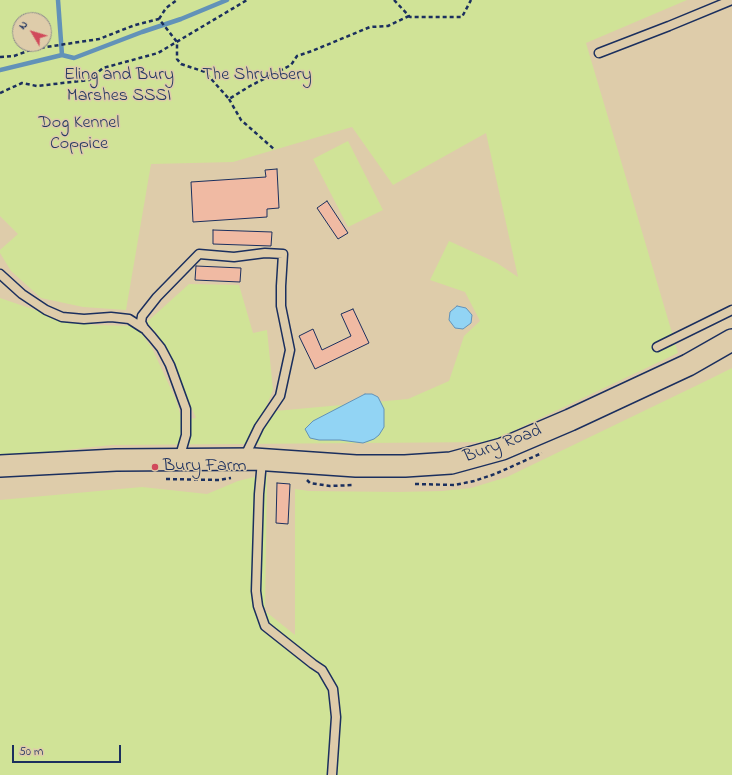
<!DOCTYPE html>
<style>
body{margin:0}
#map{position:relative;width:732px;height:775px;overflow:hidden;background:#deccaa;font-family:"Indie Flower",sans-serif}
canvas{display:block}
.north{position:absolute;left:12px;top:12px;width:40px;height:40px;box-sizing:border-box;background:#deccaa;border:1px solid #908d8c;border-radius:50%;rotate:308deg;font-size:11px;font-weight:700;line-height:16px;text-align:center;color:#1b2f5e}
.north::after{content:'';display:block;margin:auto;width:14px;height:18px;background:#d1495b;clip-path:polygon(50% 0,100% 100%,50% 72%,0 100%)}
.scale{position:absolute;left:12px;top:745px;width:109px;height:18px;box-sizing:border-box;border:2px solid #1b2f5e;border-top:0;padding-left:5px;font-size:12px;line-height:14px;white-space:nowrap;color:#1b2f5e;-webkit-text-stroke:3px #deccaa;paint-order:stroke}
</style>
<div id="map">
<canvas width="732" height="775"></canvas>
<div class="north">N</div>
<div class="scale">50 m</div>
</div>
<script>
const ctx = document.querySelector('canvas').getContext('2d');
ctx.lineJoin = 'round';
function fill(path, color) {
  ctx.fillStyle = color;
  ctx.fill(path, 'evenodd');
}
function poly(rows) {
  const path = new Path2D();
  for (const r of rows) {
    path.moveTo(r[0], r[1]);
    for (let i = 2; i < r.length; i += 2) path.lineTo(r[i], r[i + 1]);
  }
  return path;
}
function trace(path, color, width, dash) {
  ctx.strokeStyle = color;
  ctx.lineWidth = width;
  ctx.lineCap = dash ? 'butt' : 'round';
  ctx.setLineDash(dash || []);
  ctx.stroke(path);
}
function write(font, color, halo, rows, align = 'center') {
  ctx.font = font + ' "Indie Flower",sans-serif';
  ctx.lineWidth = 3;
  ctx.setLineDash([]);
  ctx.textBaseline = 'middle';
  ctx.strokeStyle = halo;
  ctx.fillStyle = color;
  for (const [text, x, y, turn = 0] of rows) {
    ctx.save();
    ctx.translate(x, y);
    ctx.rotate((+turn || 0) * Math.PI / 180);
    ctx.textAlign = isNaN(turn) ? turn : align;
    if (halo) ctx.strokeText(text, 0, 0);
    ctx.fillText(text, 0, 0);
    ctx.restore();
  }
}
fill(poly([
 [0,0,687,0,586,43,678,353,490,442,112,445,28,454,0,454,0,298,56,317,94,325,136,326,152,348,176,400,182,420,196,418,166,351,157,334,147,322,189,284,239,285,253,333,267,330,273,390,264,412,408,399,449,381,464,336,480,321,465,292,430,280,449,241,497,263,518,277,486,133,393,185,352,127,233,162,151,164,126,310,83,307,41,298,11,271,0,253,0,250,18,234,0,216],
 [20,20,44,20,44,44,20,44],
 [348,141,383,210,348,227,313,159],
 [732,368,732,775,0,775,0,500,142,487,207,494,238,481,267,474,265,611,295,635,295,489,309,491,398,492,442,491,471,488,507,477,710,379]
]), '#d0e397');
const water = poly([
 [457,306,466,308,472,315,471,323,463,329,455,328,449,320,450,312,457,306],
 [365,394,372,394,378,397,384,409,384,427,379,435,374,439,363,443,340,440,319,440,310,438,305,429,313,421,365,394]
]);
fill(water, '#92d4f4');
trace(water, '#6292b8', 1);
trace(poly([
 [62,55,74,58,142,32,181,19,227,0],
 [0,70,62,55,58,0]
]), '#6292b8', 4.5);
const building = poly([
 [277,169,279,208,267,209,267,217,193,222,191,182,266,177,265,170,277,169],
 [327,201,348,233,338,239,317,208,327,201],
 [213,230,272,232,271,246,213,244,213,230],
 [196,266,241,268,240,282,195,280,196,266],
 [353,309,369,343,315,369,299,336,313,329,322,350,351,336,341,314,353,309],
 [277,483,290,484,288,524,276,523,277,483]
]);
fill(building, '#f0baa3');
trace(building, '#1b2f5e', 1);
const lane = poly([
 [599,53,669,26,732,0],
 [0,274,22,294,46,310,62,317,84,319,111,317,129,319,143,328],
 [657,347,732,310],
 [179,459,186,435,186,409,170,365,161,348,152,337,144,328,141,322,142,316,157,297,199,254,234,257,265,253,283,254,281,286,281,306,290,350,280,396,259,427,244,458],
 [262,461,259,494,256,591,258,606,265,626,313,664,322,670,333,689,336,717,332,775]
]);
const secondary = poly([
 [0,466,116,460,254,459,356,466,405,466,451,463,502,449,570,420,688,365,732,340]
]);
trace(lane, '#1b2f5e', 11);
trace(secondary, '#1b2f5e', 24);
trace(poly([
 [394,0,410,17,462,17,471,0],
 [159,19,166,8,177,0],
 [0,57,14,56,33,49,99,39,135,25,159,19,177,42,177,59,181,64,205,72,229,99,250,86,291,65,297,56,312,51,370,27,388,26,409,16],
 [0,93,22,83,37,86,89,80,103,68,158,53,247,0],
 [229,99,241,120,275,150],
 [166,479,219,480,231,478],
 [307,480,310,483,330,486,354,485],
 [415,484,455,485,474,481,495,474,542,453]
]), '#1b2f5e', 2.5, [4, 3]);
trace(lane, '#deccaa', 8);
trace(secondary, '#deccaa', 21);
for (const [x, y, r, color] of [
 [155,467,4,"#d1495b"]
]) {
  const dot = new Path2D();
  dot.arc(x, y, r, 0, 2 * Math.PI);
  ctx.fillStyle = color;
  ctx.fill(dot);
  trace(dot, '#deccaa', 1.5);
}
write('18px', '#243861', '#deccaa', [
 ["Eling and Bury",119,76],
 ["Marshes SSSI",119,97],
 ["The Shrubbery",257,76],
 ["Dog Kennel",79,124],
 ["Coppice",79,145]
]);
write('18px', '#1b2f5e', '#deccaa', [
 ["Bury Road",503,445,-20]
]);
write('18px', '#1b2f5e', '#deccaa', [
 ["Bury Farm",163,467]
], 'left');
</script>
